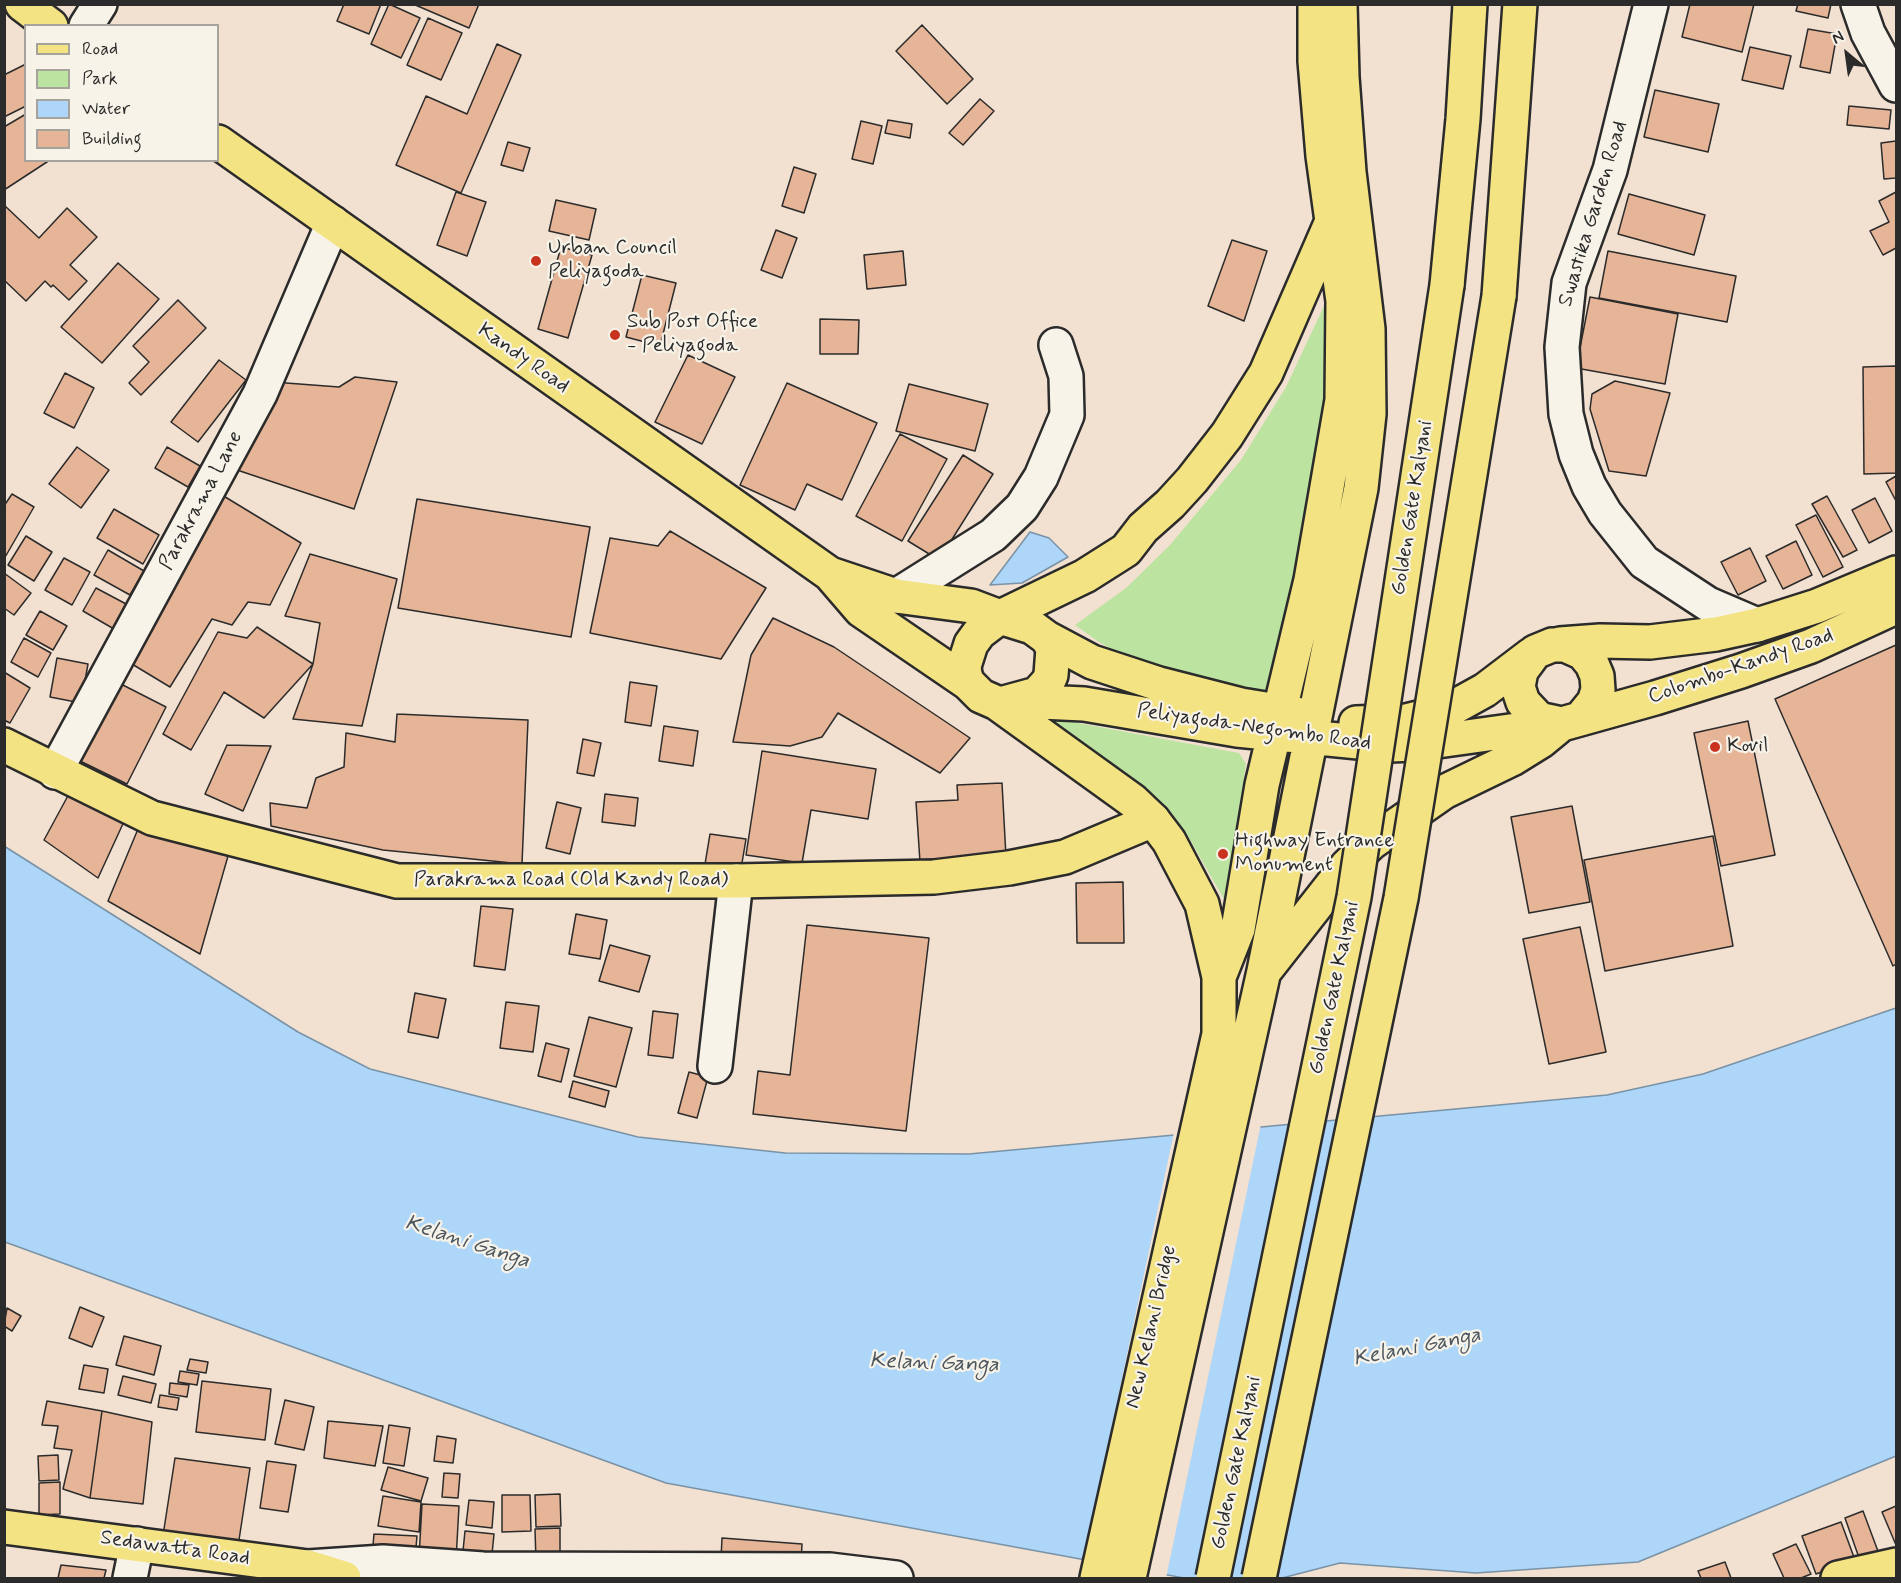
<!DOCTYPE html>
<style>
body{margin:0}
#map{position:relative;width:1901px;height:1583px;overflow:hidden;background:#f2e0d0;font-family:Mynerve,sans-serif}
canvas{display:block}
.frame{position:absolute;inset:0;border:6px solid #2b2b2b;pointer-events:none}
.legend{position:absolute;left:24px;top:24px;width:195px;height:138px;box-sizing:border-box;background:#f7f3e8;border:2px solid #a5a39c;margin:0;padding:8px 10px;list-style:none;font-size:18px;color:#2b2b2b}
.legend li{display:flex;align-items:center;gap:12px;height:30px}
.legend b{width:30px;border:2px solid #a5a39c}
.north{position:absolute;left:1817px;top:24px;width:60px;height:60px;-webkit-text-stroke:4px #f7f3e8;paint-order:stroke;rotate:331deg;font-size:16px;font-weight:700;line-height:24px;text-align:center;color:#2b2b2b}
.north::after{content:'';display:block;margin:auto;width:21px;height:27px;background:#2b2b2b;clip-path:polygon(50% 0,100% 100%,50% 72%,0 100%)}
</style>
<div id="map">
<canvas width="1901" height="1583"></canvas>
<div class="frame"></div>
<ul class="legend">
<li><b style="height:8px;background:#f4e382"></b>Road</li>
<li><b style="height:16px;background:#bce4a0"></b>Park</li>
<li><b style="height:16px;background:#add6f8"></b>Water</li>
<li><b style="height:16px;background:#e6b597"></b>Building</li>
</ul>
<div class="north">N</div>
</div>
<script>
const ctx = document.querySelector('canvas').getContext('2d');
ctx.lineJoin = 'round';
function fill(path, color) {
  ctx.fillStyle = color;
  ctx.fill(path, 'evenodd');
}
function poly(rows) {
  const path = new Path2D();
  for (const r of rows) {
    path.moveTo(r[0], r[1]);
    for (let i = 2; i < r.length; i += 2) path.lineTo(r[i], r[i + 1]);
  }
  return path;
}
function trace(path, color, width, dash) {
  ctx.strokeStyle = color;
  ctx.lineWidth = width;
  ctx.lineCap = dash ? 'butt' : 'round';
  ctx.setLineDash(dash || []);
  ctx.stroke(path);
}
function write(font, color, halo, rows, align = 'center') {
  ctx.font = font + ' Mynerve,sans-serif';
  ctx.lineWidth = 4.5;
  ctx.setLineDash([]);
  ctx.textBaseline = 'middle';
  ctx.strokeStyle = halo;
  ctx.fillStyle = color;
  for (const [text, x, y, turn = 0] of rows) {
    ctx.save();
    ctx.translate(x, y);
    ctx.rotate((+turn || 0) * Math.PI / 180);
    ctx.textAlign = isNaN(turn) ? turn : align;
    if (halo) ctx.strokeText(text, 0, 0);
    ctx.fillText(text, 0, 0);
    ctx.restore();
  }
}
fill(poly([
 [1331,291,1331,383,1318,475,1266,696,1232,690,1121,655,1096,640,1075,625,1126,588,1170,545,1241,460,1286,387],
 [1040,716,1239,753,1246,764,1225,901,1189,838,1157,801,1137,781]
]), '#bce4a0');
const water = poly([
 [1030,532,1049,538,1068,557,1022,583,990,585,1030,532],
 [4,846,298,1032,370,1069,638,1137,785,1153,969,1154,1607,1095,1703,1074,1896,1008,1896,1456,1638,1562,1476,1573,1340,1563,1282,1578,1184,1578,666,1483,5,1242,4,846]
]);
fill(water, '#add6f8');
trace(water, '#7992a6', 1.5);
fill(poly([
 [1261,1124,1166,1578,1083,1563,1174,1132]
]), '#f2e0d0');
const building = poly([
 [344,4,381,4,369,34,337,21,344,4],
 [389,4,420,18,401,58,371,44,389,4],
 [413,4,479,4,469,28,413,4],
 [1690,4,1754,4,1742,52,1682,37,1690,4],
 [1798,4,1831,4,1828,18,1796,11,1798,4],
 [428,18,462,33,441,80,407,65,428,18],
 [922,25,973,79,947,104,896,51,922,25],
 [1808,29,1837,34,1830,73,1800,67,1808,29],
 [497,44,521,55,461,193,396,165,426,96,467,114,497,44],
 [1750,47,1791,56,1783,89,1742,80,1750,47],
 [26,64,26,106,4,117,4,75,26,64],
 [1655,90,1719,104,1708,152,1644,137,1655,90],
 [980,99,994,111,963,145,949,133,980,99],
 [1849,106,1891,110,1889,129,1847,125,1849,106],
 [26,114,26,160,50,160,4,190,4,127,26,114],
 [888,120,912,124,910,138,885,133,888,120],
 [861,121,882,126,873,164,852,159,861,121],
 [1896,141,1896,178,1884,179,1881,143,1896,141],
 [508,142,530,148,523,171,501,165,508,142],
 [794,167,816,174,804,213,782,206,794,167],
 [456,192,486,202,467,256,437,245,456,192],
 [1896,192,1896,248,1883,255,1870,231,1889,222,1879,201,1896,192],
 [1629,194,1705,215,1694,255,1618,234,1629,194],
 [556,200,596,209,589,240,549,231,556,200],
 [4,205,39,238,67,208,97,237,70,265,87,281,69,300,53,285,51,287,45,281,26,301,4,280,4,205],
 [776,230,797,238,782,278,761,270,776,230],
 [1232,240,1267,251,1244,321,1208,306,1232,240],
 [561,247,592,255,568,338,538,329,561,247],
 [903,251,906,285,867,289,864,255,903,251],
 [1608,251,1736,276,1727,322,1599,298,1608,251],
 [118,263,159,299,102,363,61,327,118,263],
 [642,275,676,283,660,346,626,337,642,275],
 [1590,297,1678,314,1665,384,1576,368,1590,297],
 [178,300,206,328,141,395,129,383,149,362,133,346,178,300],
 [820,319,859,320,858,354,820,354,820,319],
 [688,355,735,377,702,444,655,422,688,355],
 [219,360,246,380,198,442,171,422,219,360],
 [1896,366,1896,473,1864,474,1863,367,1896,366],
 [65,373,94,388,74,428,44,413,65,373],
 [355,377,397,382,354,509,237,470,273,382,339,387,355,377],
 [1615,381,1670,393,1646,476,1609,471,1590,409,1592,394,1615,381],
 [787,383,877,423,842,500,807,484,795,510,740,485,787,383],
 [909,384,988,404,975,451,896,431,909,384],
 [900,434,947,459,902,541,856,516,900,434],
 [77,447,109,470,81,508,49,484,77,447],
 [167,447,200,466,188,487,155,468,167,447],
 [963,455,993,474,939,560,908,541,963,455],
 [1896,476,1896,501,1886,482,1896,476],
 [217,492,301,543,270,605,248,602,232,625,212,619,170,687,122,658,217,492],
 [12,494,34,507,4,559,4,506,12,494],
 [1827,496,1857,550,1843,557,1812,504,1827,496],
 [1875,498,1892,531,1869,543,1852,510,1875,498],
 [417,499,590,527,571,637,398,608,417,499],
 [114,509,159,535,143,564,97,538,114,509],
 [1816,515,1843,567,1823,577,1796,525,1816,515],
 [670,531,766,588,721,659,590,633,610,538,658,546,670,531],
 [26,536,52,552,34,581,8,565,26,536],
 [1796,541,1812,575,1783,589,1766,556,1796,541],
 [1750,548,1766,581,1738,595,1721,562,1750,548],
 [108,550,144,571,130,595,94,575,108,550],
 [310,554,397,579,362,726,293,719,313,664,320,623,285,616,310,554],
 [64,558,90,572,72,605,45,590,64,558],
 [4,573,31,593,14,615,4,608,4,573],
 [96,588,128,605,114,629,83,611,96,588],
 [40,611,67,626,53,650,26,635,40,611],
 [773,618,834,647,970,738,940,773,838,713,822,737,790,746,733,742,751,655,773,618],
 [257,627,313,664,264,718,224,692,191,750,163,734,218,632,247,638,257,627],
 [24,638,51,653,38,677,11,662,24,638],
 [1896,645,1896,964,1893,966,1775,699,1896,645],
 [57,658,88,664,81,703,50,697,57,658],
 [4,672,30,688,10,723,4,720,4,672],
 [115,681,166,707,127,784,76,759,115,681],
 [630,682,657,686,651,726,625,722,630,682],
 [397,714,528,720,522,864,383,850,271,826,270,803,307,808,316,778,344,767,346,733,395,742,397,714],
 [1748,721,1775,855,1721,866,1694,733,1748,721],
 [664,726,698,731,693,766,659,761,664,726],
 [583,739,601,743,594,776,577,773,583,739],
 [227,745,271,746,243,811,205,794,227,745],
 [762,751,876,769,868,819,811,810,802,863,746,855,762,751],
 [1002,783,1006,857,920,862,916,802,958,800,957,785,1002,783],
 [70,792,127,815,98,878,44,840,70,792],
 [605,794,638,798,635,826,602,822,605,794],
 [557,802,581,808,570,854,546,848,557,802],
 [1572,806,1590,902,1529,913,1511,817,1572,806],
 [138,829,228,856,200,954,108,901,138,829],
 [710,834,746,839,740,875,704,870,710,834],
 [1713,836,1733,946,1605,971,1584,860,1713,836],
 [1123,882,1124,943,1077,943,1076,883,1123,882],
 [481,906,513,909,505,970,474,966,481,906],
 [576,914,607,920,600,959,569,954,576,914],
 [807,925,929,938,906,1131,753,1114,758,1071,790,1075,807,925],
 [1580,927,1606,1052,1549,1064,1523,939,1580,927],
 [610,945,650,956,639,992,599,981,610,945],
 [415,993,446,999,438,1038,408,1032,415,993],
 [506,1002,539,1006,533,1052,500,1048,506,1002],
 [653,1011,678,1014,673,1058,648,1055,653,1011],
 [589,1017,632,1028,616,1087,574,1076,589,1017],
 [546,1043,569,1049,561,1082,538,1076,546,1043],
 [689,1072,708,1077,697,1118,678,1113,689,1072],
 [573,1081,609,1091,605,1107,569,1097,573,1081],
 [80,1307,104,1317,92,1347,69,1338,80,1307],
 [7,1308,21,1316,12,1331,4,1326,7,1308],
 [124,1336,161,1346,154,1375,116,1365,124,1336],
 [190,1359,208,1362,206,1373,187,1370,190,1359],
 [84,1365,108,1369,104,1393,79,1389,84,1365],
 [180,1371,199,1374,197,1385,178,1382,180,1371],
 [123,1376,156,1384,151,1403,118,1395,123,1376],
 [202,1381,271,1389,265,1440,196,1432,202,1381],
 [170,1383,189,1385,187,1397,169,1394,170,1383],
 [160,1395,179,1398,177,1410,158,1407,160,1395],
 [285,1400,314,1407,304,1450,275,1444,285,1400],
 [47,1401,102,1411,90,1498,63,1489,72,1450,54,1448,58,1426,42,1425,47,1401],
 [102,1411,152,1422,143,1504,90,1498,102,1411],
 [328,1421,383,1426,375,1466,324,1458,328,1421],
 [389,1425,410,1428,404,1466,383,1463,389,1425],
 [437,1436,456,1439,453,1463,434,1461,437,1436],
 [58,1455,59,1480,39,1481,38,1456,58,1455],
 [175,1458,250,1468,237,1553,162,1542,175,1458],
 [267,1461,296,1465,288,1512,260,1508,267,1461],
 [388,1467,428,1478,421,1501,381,1490,388,1467],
 [444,1473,460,1474,458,1498,442,1497,444,1473],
 [60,1482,60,1514,39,1515,39,1483,60,1482],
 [560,1494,561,1526,536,1527,535,1495,560,1494],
 [502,1495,530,1495,531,1531,502,1532,502,1495],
 [383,1496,421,1502,419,1532,378,1526,383,1496],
 [469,1500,494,1502,492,1528,466,1525,469,1500],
 [422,1504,459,1506,456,1560,419,1558,422,1504],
 [1896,1506,1896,1545,1882,1512,1896,1506],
 [1863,1511,1882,1562,1863,1569,1845,1518,1863,1511],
 [1841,1522,1855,1560,1816,1574,1802,1536,1841,1522],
 [560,1528,560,1560,536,1561,535,1529,560,1528],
 [465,1531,494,1534,491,1564,462,1561,465,1531],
 [374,1534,417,1536,415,1558,372,1556,374,1534],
 [722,1538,802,1544,801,1564,721,1559,722,1538],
 [1796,1544,1811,1574,1801,1578,1784,1578,1773,1554,1796,1544],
 [1725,1562,1731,1578,1701,1578,1698,1571,1725,1562],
 [61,1565,106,1570,104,1578,58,1578,61,1565]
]);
fill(building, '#e6b597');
trace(building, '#2b2b2b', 1.5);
const minor = poly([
 [1651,4,1610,170,1569,283,1562,347,1566,414,1576,454,1589,486,1605,513,1644,562,1708,604,1757,625],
 [1858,4,1868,33,1896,85],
 [86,26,100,4],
 [896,596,993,535,1022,507,1041,477,1067,415,1066,376,1056,345],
 [55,772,260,394,333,223],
 [715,1066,736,881],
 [308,1567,383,1562,483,1569,830,1570,896,1578],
 [130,1578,137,1544]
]);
const major = poly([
 [4,745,152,818,397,881,736,881,934,877,1009,868,1065,857,1153,820],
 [4,1527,308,1567,344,1578],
 [1838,1578,1896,1565]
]);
const highway = poly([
 [22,4,51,26],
 [218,142,830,574,861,610,968,683],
 [1447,285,1463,119,1470,4],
 [1499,296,1520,4],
 [830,574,896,596,971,606,1000,617,1032,627,1047,638,1053,648,1051,675,1048,682,1037,694,1004,703,997,703,981,696,968,683,965,675,964,666,971,644,979,633,1000,617,1085,576,1126,550,1143,528,1170,504,1192,480,1227,435,1266,373,1332,221],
 [1047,638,1092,662,1159,684,1241,705,1302,715],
 [1560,644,1600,641,1650,642,1716,634,1757,625,1817,606,1896,573],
 [1019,701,1084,704,1237,730,1389,745,1416,744,1560,724],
 [997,703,1133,801,1153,820,1169,841,1202,904,1219,977,1219,1034,1097,1578],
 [1581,718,1594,702,1598,690,1597,676,1592,664,1583,653,1565,645,1552,645,1535,652,1521,671,1518,687,1523,702,1539,719,1562,724,1655,698,1741,671,1811,646,1896,607],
 [1356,723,1406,721,1447,711,1485,690,1531,655],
 [1267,968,1347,866,1371,843,1444,792,1512,759,1541,741,1558,727],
 [1219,977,1238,929,1262,785,1311,580,1342,400,1343,301,1323,156,1315,61,1315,4],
 [1129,1578,1264,971,1361,488,1369,414,1368,329,1349,172,1342,77,1340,4]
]);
trace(minor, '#2b2b2b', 38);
trace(major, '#2b2b2b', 38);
trace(highway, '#2b2b2b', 38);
trace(minor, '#f7f3e8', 33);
trace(major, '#f4e382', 33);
trace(highway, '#f4e382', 33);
const highwayBridge = poly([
 [1213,1578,1354,897,1447,285],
 [1259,1578,1401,898,1499,296]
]);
trace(highwayBridge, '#2b2b2b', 38, []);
trace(highwayBridge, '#f4e382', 33);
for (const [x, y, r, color] of [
 [536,261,6,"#c8321e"],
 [615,335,6,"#c8321e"],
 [1715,747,6,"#c8321e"],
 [1223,854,6,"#c8321e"]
]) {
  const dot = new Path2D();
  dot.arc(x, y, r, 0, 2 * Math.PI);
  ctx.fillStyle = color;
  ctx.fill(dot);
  trace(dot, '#f7f3e8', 2);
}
write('21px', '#2b2b2b', '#f7f3e8', [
 ["Swastika Garden Road",1594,214,-73],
 ["Kandy Road",523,359,35],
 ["Parakrama Lane",202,501,-62],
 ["Golden Gate Kalyani",1413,508,-81],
 ["Colombo-Kandy Road",1741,667,-19],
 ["Peliyagoda-Negombo Road",1254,728,8],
 ["Parakrama Road (Old Kandy Road)",571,881],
 ["Golden Gate Kalyani",1335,988,-78],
 ["New Kelani Bridge",1152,1327,-77],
 ["Golden Gate Kalyani",1237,1463,-78],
 ["Sedawatta Road",175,1549,8]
]);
write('21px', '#2b2b2b', '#f7f3e8', [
 ["Urban Council",548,249],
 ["Peliyagoda",548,273],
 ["Sub Post Office",627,323],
 ["- Peliyagoda",627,347],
 ["Kovil",1727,747],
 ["Highway Entrance",1235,842],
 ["Monument",1235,866]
], 'left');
write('italic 22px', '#4c565e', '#f7f3e8', [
 ["Kelani Ganga",467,1243,18],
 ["Kelani Ganga",1417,1348,-11],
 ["Kelani Ganga",934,1364,2]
]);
</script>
